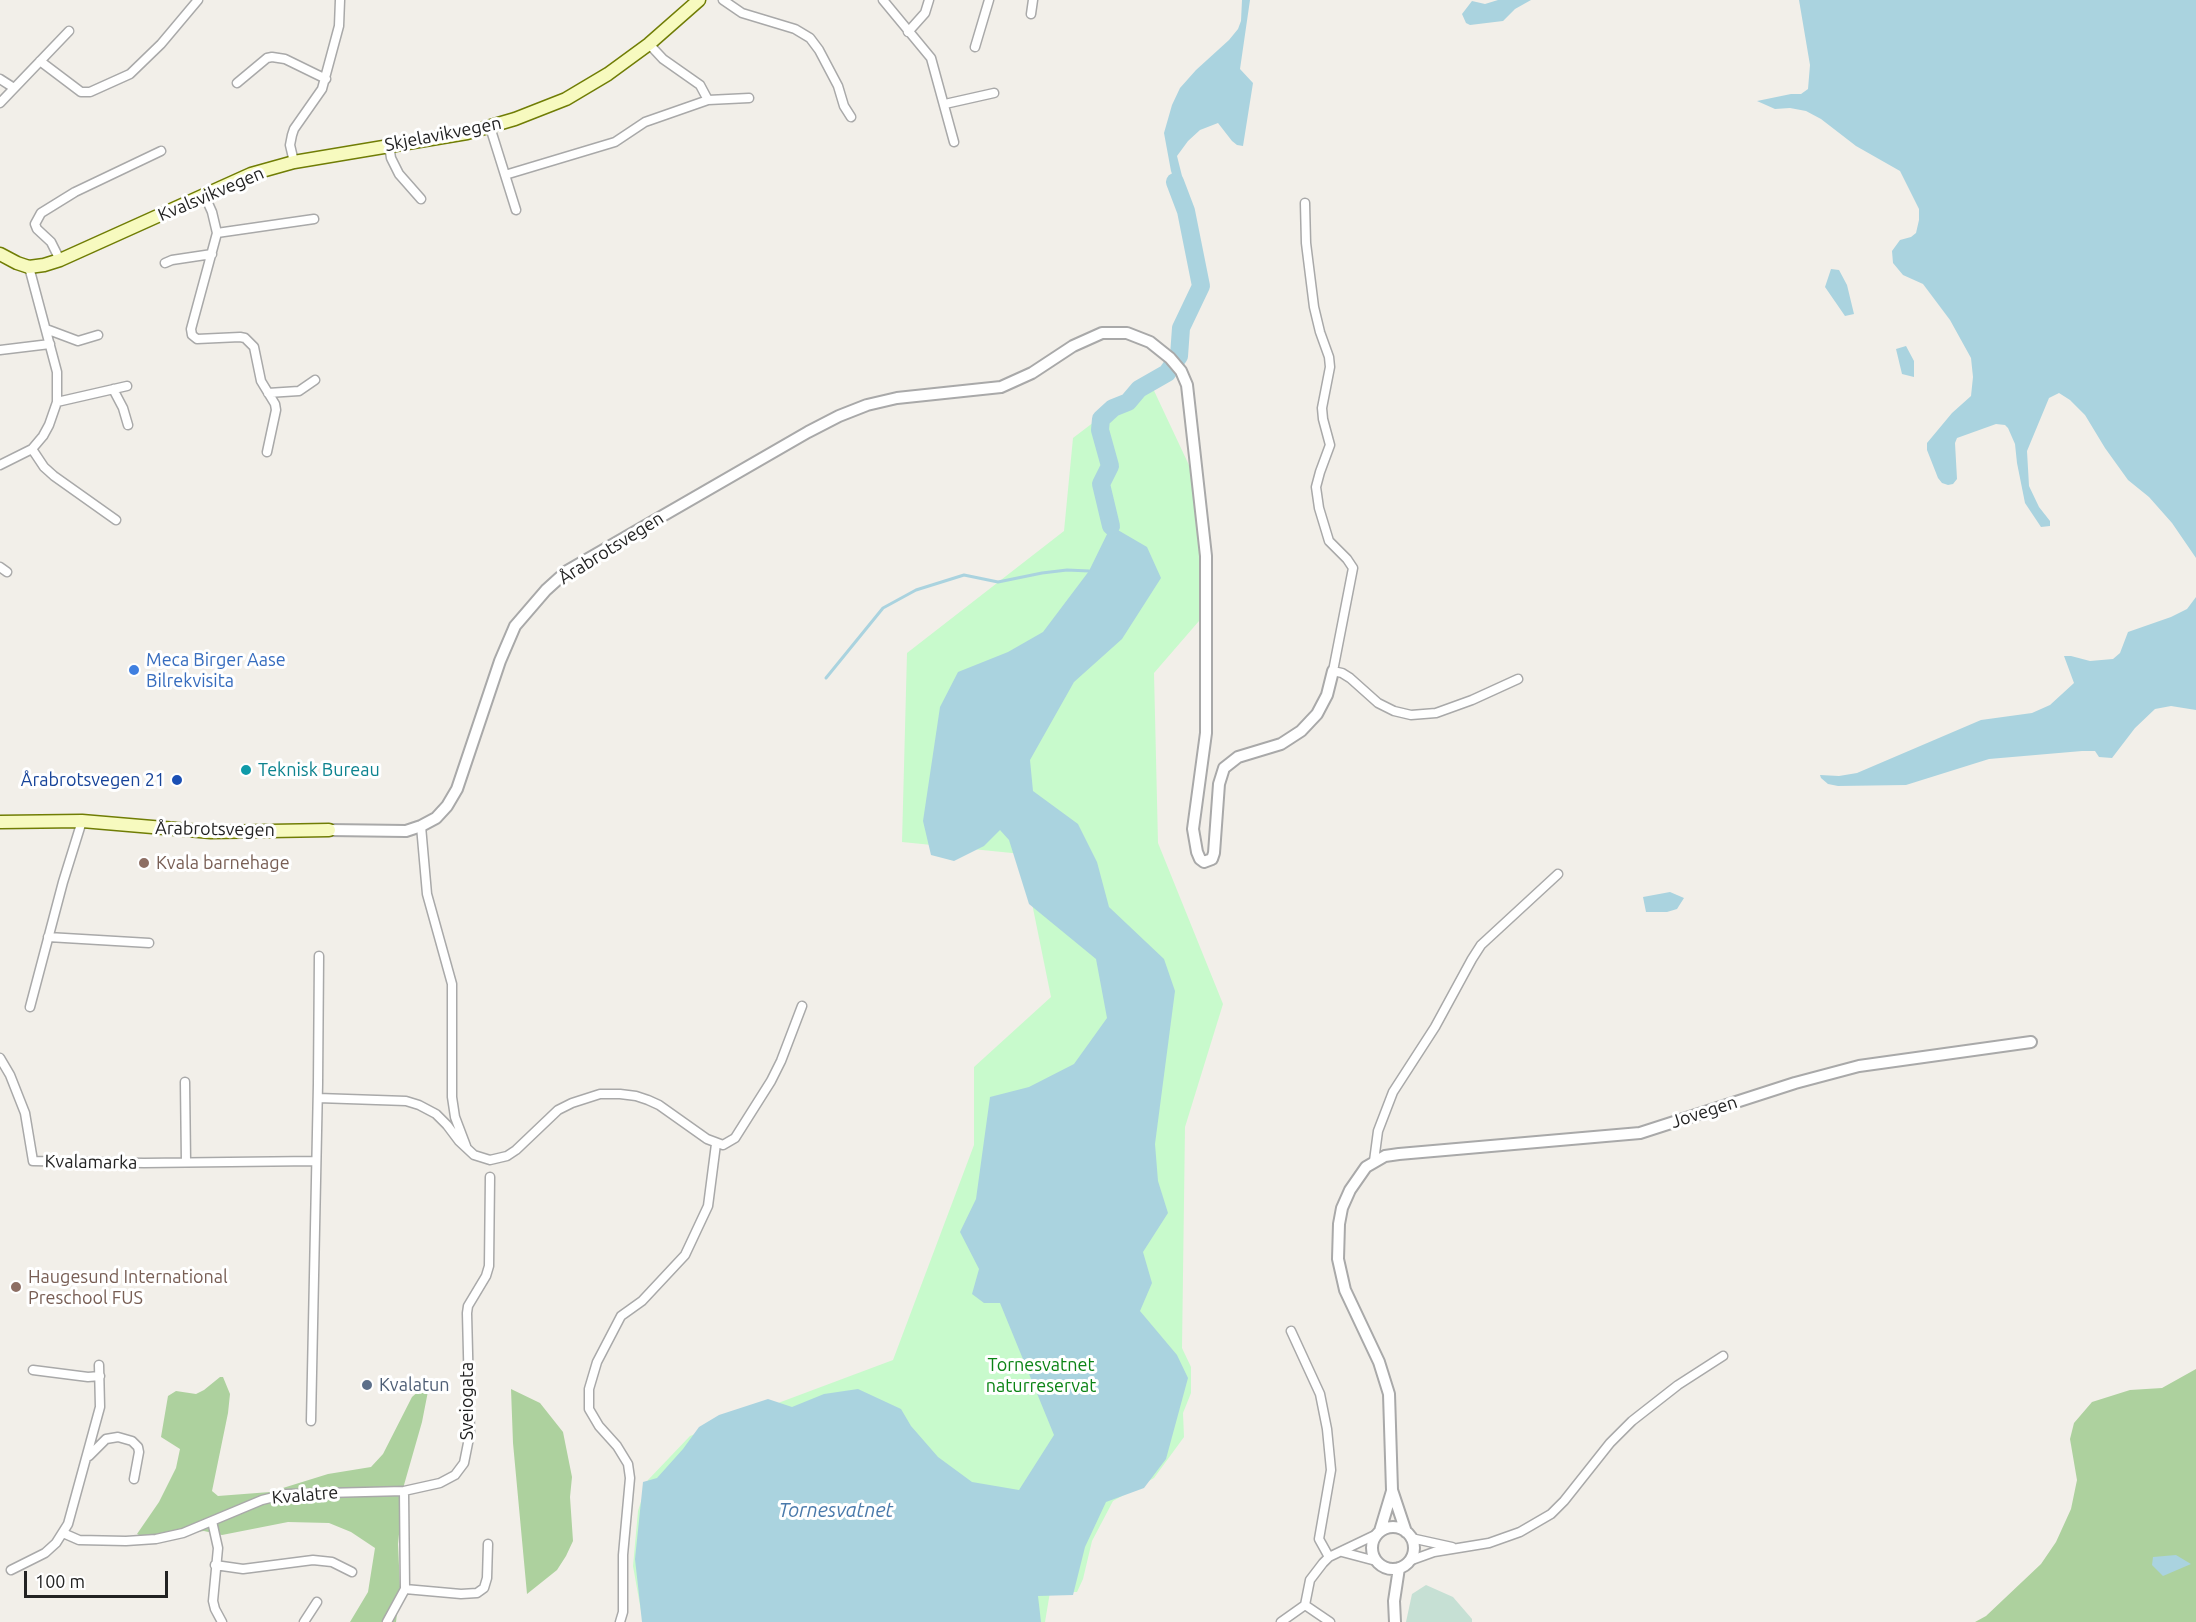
<!DOCTYPE html>
<meta charset="utf-8">
<style>
body{margin:0}
#map{position:relative;width:2196px;height:1622px;overflow:hidden;background:#f2efe9;font-family:Ubuntu,sans-serif}
canvas{display:block}
.scale{position:absolute;left:24px;top:1571px;width:144px;height:27px;box-sizing:border-box;border:3px solid #222;border-top:0;padding-left:8px;font-size:18px;line-height:21px;white-space:nowrap;color:#222;-webkit-text-stroke:4px #fff;paint-order:stroke}
</style>
<div id="map">
<canvas width="2196" height="1622"></canvas>
<div class="scale">100 m</div>
</div>
<script>
const ctx = document.querySelector('canvas').getContext('2d');
ctx.lineJoin = 'round';
function fill(path, color) {
  ctx.fillStyle = color;
  ctx.fill(path, 'evenodd');
}
function poly(rows) {
  const path = new Path2D();
  for (const r of rows) {
    if (r.length === 3) {
      path.moveTo(r[0] + r[2], r[1]);
      path.arc(r[0], r[1], r[2], 0, 2 * Math.PI);
      continue;
    }
    path.moveTo(r[0], r[1]);
    for (let i = 2; i < r.length; i += 2) path.lineTo(r[i], r[i + 1]);
  }
  return path;
}
function trace(path, color, width, dash) {
  ctx.strokeStyle = color;
  ctx.lineWidth = width;
  ctx.lineCap = dash ? 'butt' : 'round';
  ctx.setLineDash(dash || []);
  ctx.stroke(path);
}
function write(font, color, halo, rows, align = 'center') {
  ctx.font = font + ' Ubuntu,sans-serif';
  ctx.lineWidth = 6;
  ctx.setLineDash([]);
  ctx.textBaseline = 'middle';
  ctx.strokeStyle = halo;
  ctx.fillStyle = color;
  for (const [text, x, y, turn = 0] of rows) {
    ctx.save();
    ctx.translate(x, y);
    ctx.rotate((+turn || 0) * Math.PI / 180);
    ctx.textAlign = isNaN(turn) ? turn : align;
    if (halo) ctx.strokeText(text, 0, 0);
    ctx.fillText(text, 0, 0);
    ctx.restore();
  }
}
fill(poly([
 [2196,1369,2196,1622,1975,1622,1986,1616,2041,1564,2056,1542,2071,1509,2077,1480,2070,1439,2074,1423,2092,1402,2130,1390,2162,1388],
 [220,1377,223,1377,230,1394,228,1413,212,1491,218,1496,270,1492,328,1474,371,1467,383,1454,412,1397,430,1381,422,1422,404,1485,398,1544,400,1587,396,1622,350,1622,368,1592,375,1548,351,1532,329,1523,288,1522,222,1535,204,1531,145,1538,137,1534,159,1502,176,1468,180,1449,161,1437,168,1396,176,1391,196,1394,204,1390],
 [511,1389,540,1403,563,1432,572,1477,570,1497,573,1541,566,1556,557,1570,527,1594,513,1443]
]), '#add19e');
fill(poly([
 [1426,1585,1453,1597,1472,1619,1472,1622,1406,1622,1412,1594]
]), '#c6e0d4');
fill(poly([
 [1149,380,1195,478,1204,551,1199,621,1154,673,1158,843,1223,1004,1185,1127,1182,1348,1191,1367,1191,1393,1183,1413,1184,1437,1154,1478,1113,1501,1092,1541,1083,1579,1077,1592,1050,1592,1045,1622,643,1622,633,1566,638,1511,648,1480,690,1436,893,1360,974,1145,974,1067,1051,997,1022,854,902,842,907,653,1064,531,1073,438]
]), '#c8facc');
fill(poly([
 [1242,0,1250,0,1240,69,1253,83,1243,146,1237,145,1232,141,1218,123,1200,130,1188,141,1177,156,1183,180,1175,182,1171,171,1164,133,1172,105,1180,88,1196,70,1229,40,1238,29,1241,21],
 [1498,0,1531,0,1515,9,1503,21,1470,25,1466,23,1462,14,1472,1,1485,4],
 [1799,0,2196,0,2196,558,2172,523,2149,497,2128,480,2105,448,2085,415,2070,400,2059,393,2049,398,2027,451,2029,486,2039,507,2050,521,2050,526,2041,527,2025,503,2017,463,2015,444,2008,428,2005,425,1996,424,1957,438,1955,443,1957,479,1953,484,1948,485,1942,483,1938,478,1927,450,1927,443,1952,413,1971,396,1973,377,1971,358,1950,320,1923,284,1903,275,1893,263,1892,251,1900,240,1911,237,1916,233,1919,220,1919,209,1900,171,1856,146,1821,119,1806,111,1790,108,1775,109,1757,101,1791,94,1801,94,1808,89,1810,65],
 [1831,269,1839,270,1847,285,1854,314,1845,316,1825,287],
 [1906,346,1914,361,1914,377,1902,374,1896,349],
 [1111,526,1147,547,1161,578,1122,639,1074,682,1030,760,1033,791,1078,824,1097,862,1109,907,1164,959,1175,991,1155,1144,1158,1181,1168,1213,1143,1252,1152,1283,1140,1311,1177,1355,1188,1378,1166,1459,1144,1488,1106,1502,1085,1547,1073,1595,1038,1596,1041,1622,642,1622,635,1559,643,1482,657,1478,683,1449,699,1427,719,1415,768,1399,792,1407,824,1394,858,1389,901,1409,911,1426,938,1457,972,1482,1019,1490,1054,1435,1000,1303,984,1303,972,1294,979,1269,960,1232,976,1199,990,1097,1029,1087,1074,1064,1107,1018,1096,959,1029,904,1009,840,1000,830,984,846,954,861,931,855,923,821,940,707,958,672,1008,652,1043,632,1089,571],
 [2196,597,2196,710,2171,706,2155,709,2135,728,2112,758,2099,757,2095,751,2082,751,1989,759,1906,785,1838,786,1828,784,1821,778,1820,775,1839,776,1857,773,1981,720,2032,713,2050,705,2074,683,2064,656,2071,656,2090,661,2113,659,2120,653,2128,632,2171,617,2187,609],
 [1670,892,1684,898,1677,909,1667,912,1646,912,1643,897],
 [2176,1555,2191,1564,2163,1576,2152,1565,2153,1557]
]), '#aad3df');
trace(poly([
 [826,678,883,608,916,590,964,575,998,582,1042,573,1067,570,1089,571]
]), '#aad3df', 3);
trace(poly([
 [1111,526,1101,484,1110,466,1100,430,1101,419,1113,408,1128,402,1139,389,1167,373,1179,356,1181,328,1201,286,1186,211,1175,182]
]), '#aad3df', 18);
const minor = poly([
 [723,0,742,13,795,29,810,38,819,50,838,86,844,106,851,117],
 [883,0,931,58,954,142],
 [1031,14,1033,0],
 [908,32,925,13,929,0],
 [649,44,663,59,700,85,708,100],
 [975,47,989,0],
 [40,61,81,92,90,92,130,74,161,44,198,0],
 [0,79,14,88],
 [237,83,267,58,272,57,285,59,326,79],
 [0,103,69,31],
 [945,104,994,93],
 [490,127,516,210],
 [389,145,391,158,399,174,421,199],
 [294,162,290,145,292,135,294,129,322,89,339,26,340,0],
 [505,175,615,142,645,122,708,100,749,98],
 [204,194,212,212,217,233,191,329,192,335,197,339,240,337,245,338,254,347,261,381,275,404,276,410,267,452],
 [1305,203,1306,243,1314,307,1320,332,1329,357,1330,367,1322,408,1323,419,1330,445,1320,472,1316,487,1319,508,1329,541,1347,559,1353,568,1333,671,1342,673,1350,678,1378,703,1394,711,1411,715,1436,713,1472,700,1518,679],
 [217,233,314,219],
 [60,260,51,242,37,229,35,224,41,213,75,192,161,151],
 [165,263,172,260,212,254],
 [46,329,78,341,98,335],
 [0,350,50,344],
 [113,389,123,408,128,425],
 [268,393,299,391,315,380],
 [57,402,127,386],
 [32,449,44,467,54,476,116,520],
 [0,465,32,449,43,436,49,425,57,402,57,372,29,267],
 [0,567,7,572],
 [421,826,427,894,452,984,452,1097,455,1117,466,1146],
 [48,937,149,943],
 [30,1007,63,882,82,821],
 [0,1058,10,1075,25,1113,33,1161,144,1163,315,1161],
 [185,1082,186,1162],
 [318,1098,406,1101,419,1105,436,1114,447,1125,459,1141,474,1155,490,1160,507,1156,516,1150,558,1110,572,1103,600,1094,620,1094,636,1096,648,1100,659,1105,707,1139,723,1145,735,1138,771,1081,781,1061,802,1006],
 [1374,1161,1378,1131,1393,1092,1435,1027,1472,959,1481,945,1558,874],
 [1291,1331,1320,1394,1327,1429,1331,1470,1319,1539,1329,1557],
 [33,1370,88,1377,100,1376],
 [311,1421,318,1084,319,956],
 [89,1456,106,1439,118,1437,132,1441,138,1447,139,1452,134,1479],
 [212,1521,218,1548,213,1601,215,1609,222,1622],
 [63,1533,79,1540,126,1541,156,1539,183,1533,262,1500,286,1494,404,1491,440,1483,455,1475,464,1463,470,1433,467,1313,468,1306,486,1276,489,1266,490,1177],
 [1411,1538,1452,1547],
 [1342,1552,1376,1561],
 [1409,1561,1434,1552,1489,1543,1520,1532,1551,1514,1564,1501,1610,1443,1632,1421,1678,1385,1723,1356],
 [215,1565,243,1569,313,1560,332,1562,352,1572],
 [11,1570,45,1553,56,1543,68,1524,100,1407,99,1365],
 [405,1589,461,1594,477,1593,484,1588,487,1578,488,1544],
 [1305,1605,1330,1622],
 [304,1622,317,1602],
 [387,1622,405,1589,404,1491],
 [620,1622,623,1612,623,1555,630,1478,628,1464,617,1446,599,1426,589,1409,589,1389,597,1362,621,1316,642,1301,685,1255,708,1206,716,1144],
 [1281,1622,1305,1605,1310,1580,1323,1563,1329,1557,1375,1535]
]);
const tertiary = poly([
 [329,830,406,831,421,826,436,818,447,806,457,789,500,661,515,626,546,590,567,571,808,432,839,416,867,405,897,398,1001,387,1032,373,1073,346,1102,333,1127,333,1150,342,1170,358,1181,371,1187,385,1206,556,1206,733,1193,829,1197,852,1200,859,1204,862,1212,859,1214,853,1219,784,1224,768,1238,757,1281,744,1301,731,1317,714,1327,695,1333,671],
 [1393,1548,21],
 [1380,1531,1392,1491],
 [1406,1532,1392,1490,1389,1394,1379,1362,1345,1290,1338,1259,1339,1224,1342,1208,1350,1190,1366,1167,1385,1156,1399,1154,1640,1133,1795,1083,1859,1066,2031,1042],
 [1395,1622,1394,1601,1399,1568]
]);
const secondary = poly([
 [0,254,17,263,29,267,44,265,60,260,251,174,294,162,467,133,515,119,566,99,608,74,649,44,699,0],
 [0,822,82,821,211,832,329,830]
]);
trace(minor, '#a9a9a9', 11);
trace(tertiary, '#a9a9a9', 14);
trace(secondary, '#707d05', 15);
trace(minor, '#fff', 8);
trace(tertiary, '#fff', 10);
trace(secondary, '#f7fabf', 12);
for (const [x, y, r, color] of [
 [134,670,6,"#3f7fe0"],
 [246,770,6,"#0f9aa8"],
 [177,780,6,"#1a4fb4"],
 [144,863,6,"#8d6e63"],
 [16,1287,6,"#8d6e63"],
 [367,1385,6,"#5c6f8a"]
]) {
  const dot = new Path2D();
  dot.arc(x, y, r, 0, 2 * Math.PI);
  ctx.fillStyle = color;
  ctx.fill(dot);
  trace(dot, '#fff', 2);
}
write('18px', '#222', '#fff', [
 ["Skjelavikvegen",443,134,-11],
 ["Kvalsvikvegen",211,194,-23],
 ["Årabrotsvegen",611,548,-32],
 ["Årabrotsvegen",215,829,1],
 ["Jovegen",1704,1112,-18],
 ["Kvalamarka",91,1162,1],
 ["Sveiogata",467,1401,-90],
 ["Kvalatre",305,1495,-5]
]);
write('18px', '#366cbe', '#fff', [
 ["Meca Birger Aase",146,660],
 ["Bilrekvisita",146,681]
], 'left');
write('18px', '#0d838f', '#fff', [
 ["Teknisk Bureau",258,770]
], 'left');
write('18px', '#164399', '#fff', [
 ["Årabrotsvegen 21",165,780]
], 'right');
write('18px', '#785e54', '#fff', [
 ["Kvala barnehage",156,863],
 ["Haugesund International",28,1277],
 ["Preschool FUS",28,1298]
], 'left');
write('18px', '#0c8416', '#fff', [
 ["Tornesvatnet",1041,1365],
 ["naturreservat",1041,1386]
]);
write('18px', '#4e5e75', '#fff', [
 ["Kvalatun",379,1385]
], 'left');
write('italic 20px', '#4a7aab', '#fff', [
 ["Tornesvatnet",836,1510]
]);
</script>
